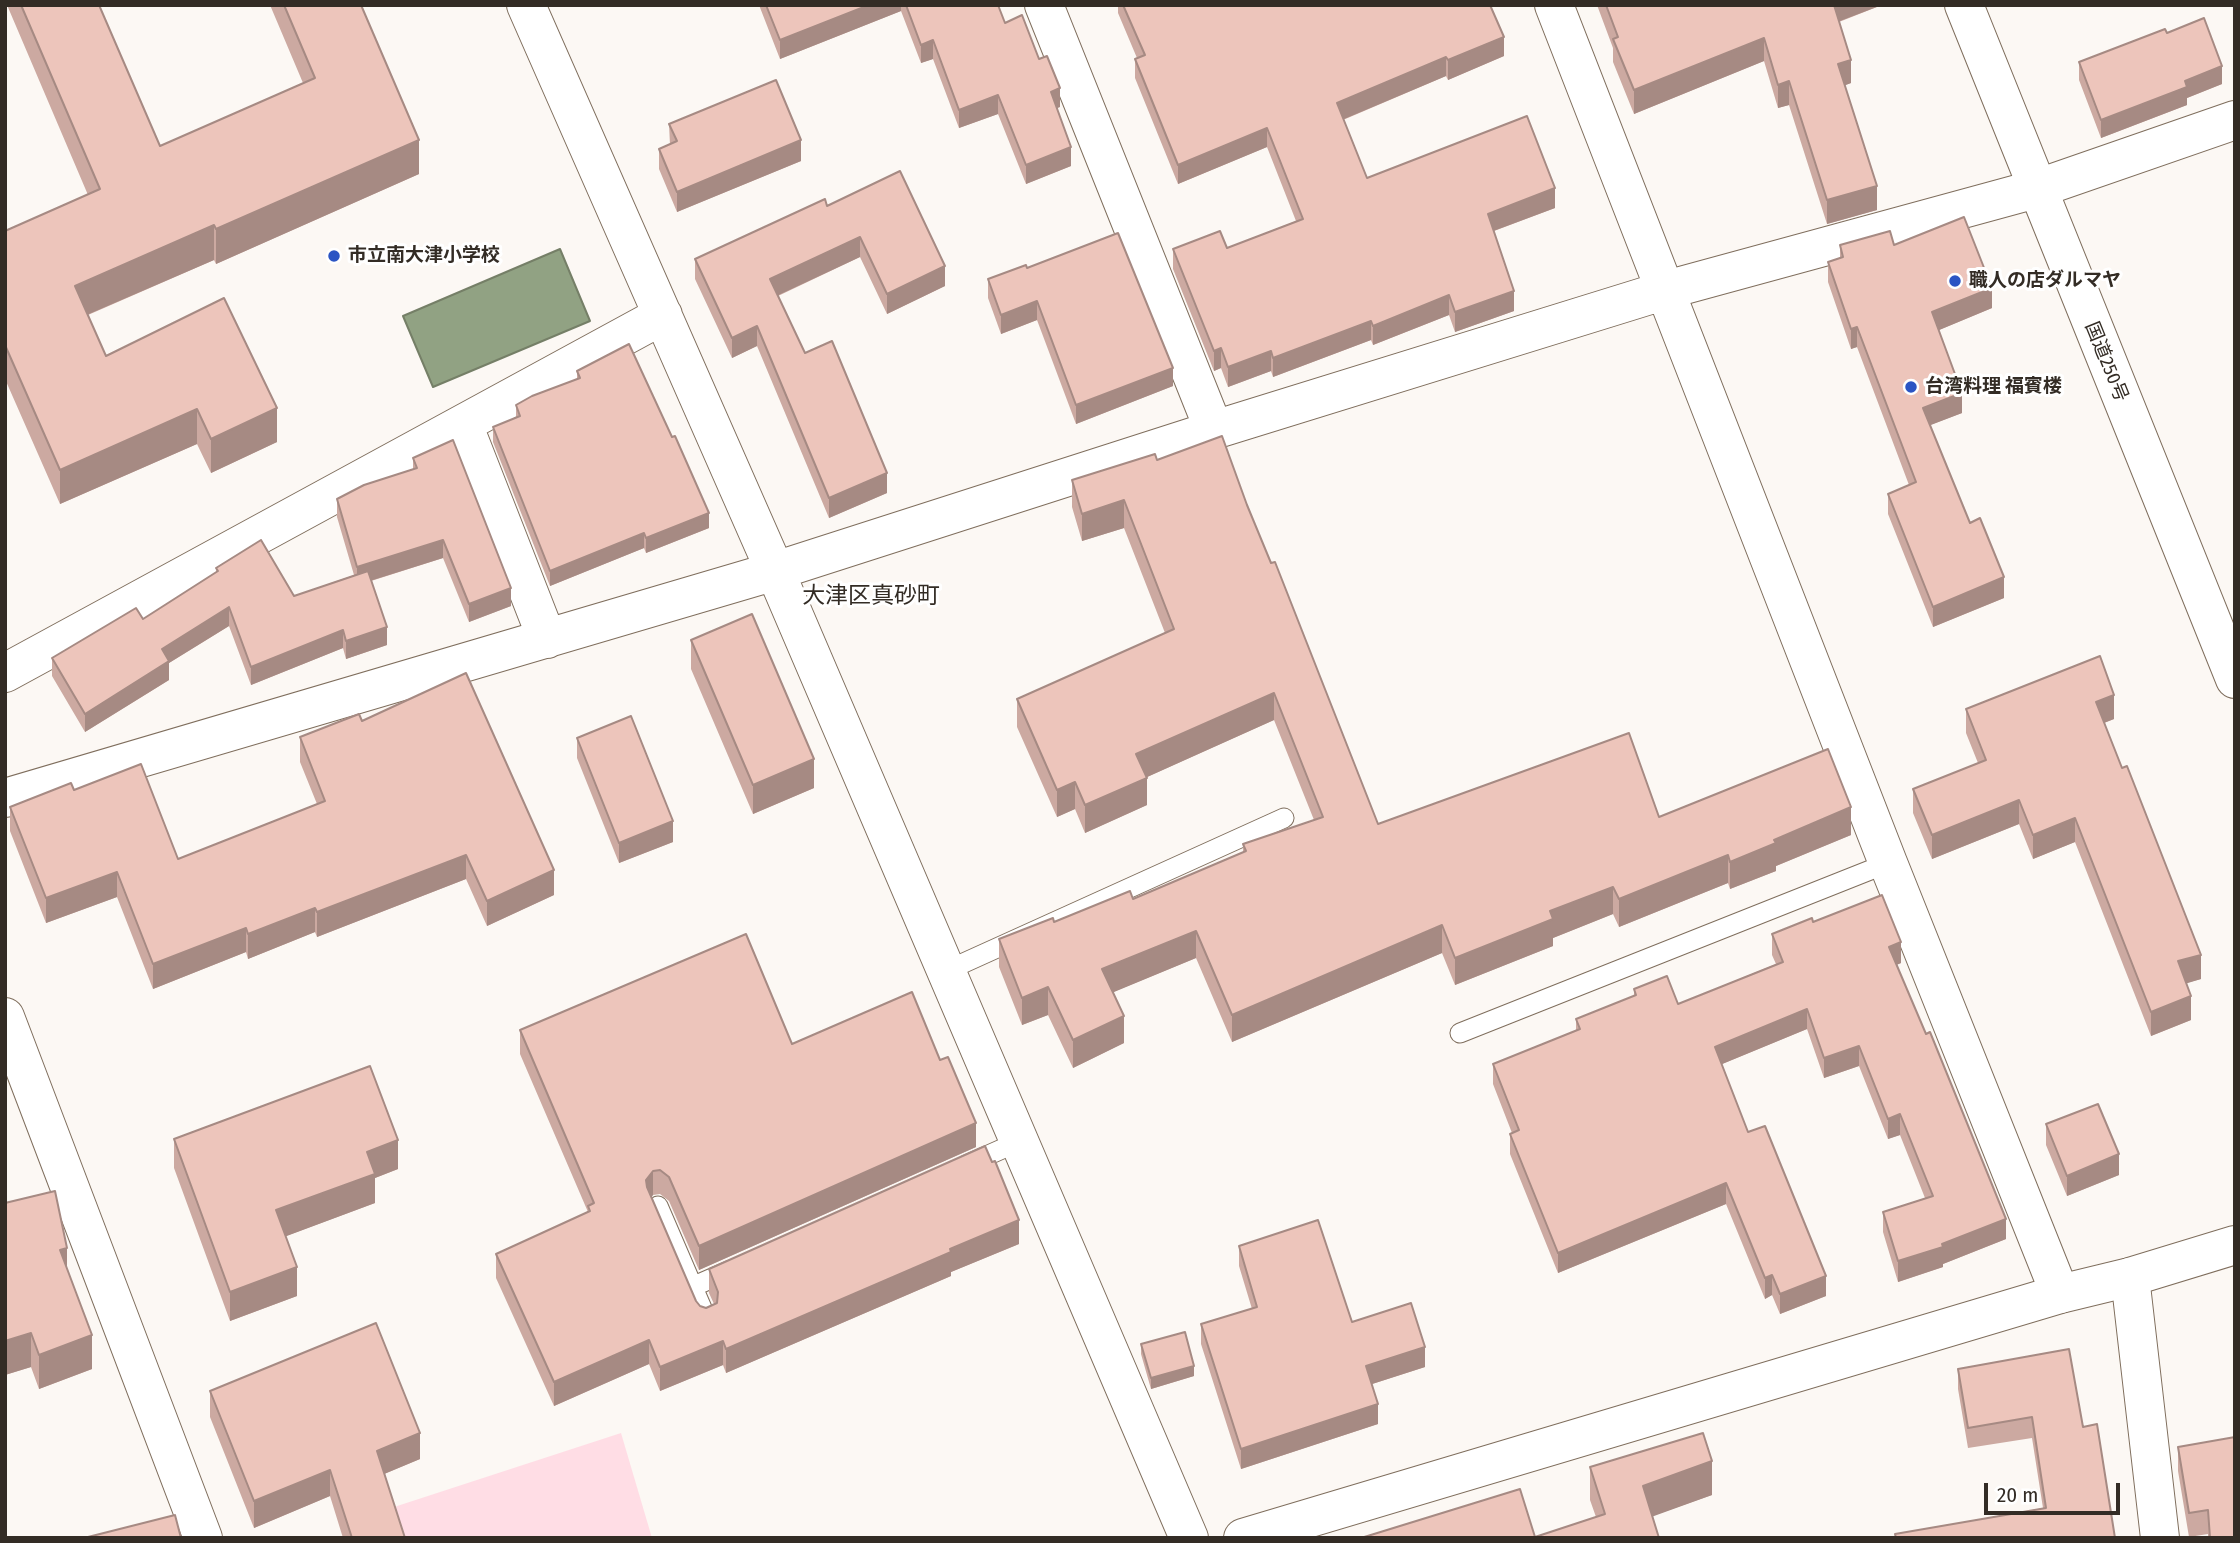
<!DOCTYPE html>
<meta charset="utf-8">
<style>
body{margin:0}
#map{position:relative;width:2240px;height:1543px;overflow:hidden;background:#fcf8f4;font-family:"Fira Sans Condensed",sans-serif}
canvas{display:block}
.frame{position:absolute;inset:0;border:7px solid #332c25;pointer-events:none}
.scale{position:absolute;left:1984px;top:1483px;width:136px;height:32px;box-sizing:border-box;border:4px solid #332c25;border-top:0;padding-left:9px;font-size:21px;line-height:24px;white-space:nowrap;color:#332c25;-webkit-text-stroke:5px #fff;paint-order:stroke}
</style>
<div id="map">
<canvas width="2240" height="1543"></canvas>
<div class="frame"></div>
<div class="scale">20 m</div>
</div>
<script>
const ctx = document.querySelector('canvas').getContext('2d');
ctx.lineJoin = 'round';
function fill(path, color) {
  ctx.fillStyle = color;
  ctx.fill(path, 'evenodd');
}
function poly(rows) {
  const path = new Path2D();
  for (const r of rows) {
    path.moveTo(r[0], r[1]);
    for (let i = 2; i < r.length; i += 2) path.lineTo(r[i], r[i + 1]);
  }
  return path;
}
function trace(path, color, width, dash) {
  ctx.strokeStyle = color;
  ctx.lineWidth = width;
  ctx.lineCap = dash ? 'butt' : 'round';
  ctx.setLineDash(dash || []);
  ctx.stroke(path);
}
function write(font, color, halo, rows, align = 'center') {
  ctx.font = font + ' "Fira Sans Condensed","Noto Sans JP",sans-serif';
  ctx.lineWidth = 6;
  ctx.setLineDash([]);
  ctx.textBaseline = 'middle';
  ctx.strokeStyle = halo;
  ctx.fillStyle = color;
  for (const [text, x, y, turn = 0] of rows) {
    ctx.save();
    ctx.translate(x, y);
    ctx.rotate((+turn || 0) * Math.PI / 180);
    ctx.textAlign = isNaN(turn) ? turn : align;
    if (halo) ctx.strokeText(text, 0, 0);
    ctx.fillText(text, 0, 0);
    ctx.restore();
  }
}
fill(poly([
 [621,1433,652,1538,397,1538,388,1509]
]), '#ffdde5');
const water = poly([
 [560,249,590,321,433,387,403,316,560,249]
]);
fill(water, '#91a283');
trace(water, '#757f67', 2);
const service = poly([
 [946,971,1284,818],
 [1460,1033,1888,863],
 [966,1165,1020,1141],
 [658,1206,707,1320],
 [692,1287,731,1270]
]);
const minor = poly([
 [526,5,775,571,1189,1538],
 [1044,5,1214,430],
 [1554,5,1888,863,2060,1294],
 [463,424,547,639],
 [5,673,663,315],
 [5,798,775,571,1214,430,1666,290,2036,189,2235,120],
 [5,1017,203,1538],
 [2130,1277,2160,1538]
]);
const tertiary = poly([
 [1243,1538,2060,1294,2130,1277,2235,1245]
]);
const trunk = poly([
 [1964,5,2235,679]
]);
trace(service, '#7f6e5d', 21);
trace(minor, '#7f6e5d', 40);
trace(tertiary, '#7f6e5d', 40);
trace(trunk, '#7f6e5d', 40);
trace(service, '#fff', 19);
trace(minor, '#fff', 38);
trace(tertiary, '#fff', 38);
trace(trunk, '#fff', 38);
fill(poly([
 [7,5,99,5,160,146,303,83,270,5,361,5,419,174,216,264,214,260,88,315,106,356,277,442,211,473,197,444,60,504,5,379,5,231,88,195],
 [759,5,998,5,1005,23,1039,59,1060,107,1057,108,1071,166,1026,184,998,114,959,128,933,59,921,63,901,11,780,59],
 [1118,5,1490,5,1504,56,1448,80,1446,76,1343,120,1367,178,1555,208,1494,231,1514,311,1455,332,1449,315,1373,345,1371,340,1273,377,1271,371,1228,387,1221,368,1214,371,1173,269,1173,249,1227,248,1296,221,1267,147,1178,184,1135,78,1135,59,1137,58,1118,13],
 [1597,5,1882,5,1839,22,1851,83,1845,85,1877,210,1827,224,1789,105,1778,108,1764,61,1634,114,1613,62,1613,48],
 [2167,33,2222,84,2187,98,2187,105,2101,138,2079,80,2079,62],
 [669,124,801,161,677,212,659,169,659,149,670,145],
 [827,206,945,286,887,314,860,257,778,296,805,353,887,493,829,518,757,346,732,358,695,279,695,259],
 [1840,245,1894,245,1992,308,1939,330,1962,413,1930,425,1970,523,2004,598,1933,627,1888,514,1888,494,1909,485,1857,347,1851,349,1828,282,1828,262,1840,258],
 [1027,268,1173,386,1076,424,1037,320,1001,334,988,298,988,279],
 [577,371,709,528,646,553,644,548,550,586,493,442,493,427,516,418,516,405,577,379],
 [413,458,511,606,469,622,443,558,371,581,387,645,346,659,343,648,251,685,229,626,169,663,169,680,85,732,52,676,52,658,143,619,216,572,216,568,294,596,354,575,337,517,337,499,413,469],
 [1157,460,1247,505,1378,824,1659,817,1851,835,1776,866,1776,871,1730,889,1728,883,1619,927,1613,914,1553,938,1553,946,1455,985,1442,953,1232,1042,1196,958,1113,992,1124,1043,1073,1068,1048,1015,1022,1025,999,967,999,939,1133,899,1243,852,1243,844,1314,820,1274,720,1147,777,1147,805,1085,833,1075,809,1057,817,1017,727,1017,699,1165,633,1124,528,1082,541,1072,507,1072,480],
 [691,640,814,788,753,814,691,669],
 [1966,709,2114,719,2104,723,2201,979,2186,983,2191,1020,2151,1036,2075,842,2033,859,2019,824,1932,859,1913,813,1913,789,1978,763,1966,733],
 [362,721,554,895,487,926,466,879,317,937,315,932,248,959,246,952,153,989,117,897,46,923,10,831,10,807,74,790,178,859,317,804,300,762,300,737],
 [577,738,673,842,619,863,577,758],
 [1813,922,1901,963,1896,965,2006,1239,1943,1264,1943,1267,1898,1282,1883,1232,1883,1212,1925,1198,1900,1135,1888,1139,1859,1066,1824,1078,1807,1029,1722,1064,1748,1132,1826,1296,1780,1314,1772,1295,1765,1299,1726,1204,1558,1273,1510,1154,1510,1134,1512,1133,1493,1084,1493,1064,1576,1031,1576,1019,1634,996,1634,989,1678,1004,1776,964,1772,955,1772,934],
 [520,1030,792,1044,976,1147,699,1270,669,1201,660,1194,653,1195,651,1197,696,1301,700,1306,706,1308,714,1304,709,1293,709,1269,1019,1244,951,1272,951,1276,726,1373,723,1365,660,1391,649,1364,554,1406,496,1278,496,1254,588,1212,520,1054],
 [2046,1124,2119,1175,2067,1196,2046,1145],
 [174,1139,398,1169,375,1178,375,1203,286,1236,297,1296,230,1321,174,1168],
 [1239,1246,1352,1322,1425,1367,1372,1384,1378,1424,1241,1469,1201,1344,1201,1324,1252,1309,1239,1266],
 [67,1270,92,1369,39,1389,31,1367,5,1375],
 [1141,1344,1194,1376,1151,1389,1141,1354],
 [1958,1369,2083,1427,2115,1538,1895,1538,1895,1534,2043,1508,2032,1438,1968,1448,1958,1389],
 [210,1391,420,1459,384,1474,405,1538,343,1538,330,1496,254,1528,210,1417],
 [2178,1447,2235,1538,2208,1538,2208,1534,2189,1537,2178,1471],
 [1590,1467,1712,1495,1652,1516,1535,1537,1596,1517,1590,1500]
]), '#cca9a1');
fill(poly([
 [869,5,901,5,901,11,780,59,780,40],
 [1832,5,1882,5,1832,24],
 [1504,37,1504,56,1448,80,1448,60],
 [1764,38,1764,61,1634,114,1634,90],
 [933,40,933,59,921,63,921,45],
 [1446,57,1446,76,1337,122,1337,103],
 [1851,60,1851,83,1838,88,1838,64],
 [2222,66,2222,84,2187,98,2187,105,2101,138,2101,120,2185,81],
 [1789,81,1789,105,1778,108,1778,85],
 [1060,88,1060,107,1051,110,1051,92],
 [998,95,998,114,959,128,959,110],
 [1267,128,1267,147,1178,184,1178,165],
 [419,140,419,174,216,264,216,229],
 [801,140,801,161,677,212,677,192],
 [1071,147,1071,166,1026,184,1026,165],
 [1877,186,1877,210,1827,224,1827,200],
 [1555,188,1555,208,1488,233,1488,214],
 [214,225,214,260,75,320,75,286],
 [860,237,860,257,770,299,770,279],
 [945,266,945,286,887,314,887,294],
 [1992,288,1992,308,1932,333,1932,312],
 [1514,291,1514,311,1455,332,1455,312],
 [1449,295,1449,315,1373,345,1373,326],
 [1037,301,1037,320,1001,334,1001,315],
 [1371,321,1371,340,1273,377,1273,358],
 [757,326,757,346,732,358,732,338],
 [1857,327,1857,347,1851,349,1851,329],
 [1221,348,1221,368,1214,371,1214,351],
 [1271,351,1271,371,1228,387,1228,367],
 [1173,368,1173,386,1076,424,1076,405],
 [1962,393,1962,413,1923,428,1923,408],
 [277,408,277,442,211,473,211,439],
 [197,409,197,444,60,504,60,470],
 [887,473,887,493,829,518,829,498],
 [1124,500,1124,528,1082,541,1082,514],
 [709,513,709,528,646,553,646,538],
 [644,533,644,548,550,586,550,571],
 [443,540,443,558,357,585,357,567],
 [2004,577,2004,598,1933,627,1933,607],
 [511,588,511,606,469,622,469,604],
 [229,607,229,626,169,663,169,680,85,732,85,714,162,649],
 [387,627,387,645,346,659,346,641],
 [343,630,343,648,251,685,251,667],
 [1274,693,1274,720,1136,782,1136,754],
 [2114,695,2114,719,2096,726,2096,702],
 [814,759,814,788,753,814,753,785],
 [1147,778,1147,805,1085,833,1085,805],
 [1075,782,1075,809,1057,817,1057,790],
 [2019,800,2019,824,1932,859,1932,835],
 [1851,807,1851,835,1776,866,1776,871,1730,889,1730,862,1774,840],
 [2075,818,2075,842,2033,859,2033,835],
 [673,821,673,842,619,863,619,843],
 [466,855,466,879,317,937,317,912],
 [1728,855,1728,883,1619,927,1619,899],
 [554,870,554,895,487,926,487,901],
 [117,872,117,897,46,923,46,898],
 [1613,887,1613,914,1553,938,1553,946,1455,985,1455,958,1550,911],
 [315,908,315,932,248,959,248,934],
 [1442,925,1442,953,1232,1042,1232,1015],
 [246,928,246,952,153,989,153,964],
 [1196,931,1196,958,1102,997,1102,969],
 [1901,942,1901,963,1889,968,1889,947],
 [2201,955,2201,979,2178,986,2178,961],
 [1048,987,1048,1015,1022,1025,1022,998],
 [2191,996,2191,1020,2151,1036,2151,1012],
 [1807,1009,1807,1029,1715,1067,1715,1047],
 [1124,1016,1124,1043,1073,1068,1073,1040],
 [1859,1046,1859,1066,1824,1078,1824,1058],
 [1900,1114,1900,1135,1888,1139,1888,1119],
 [976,1123,976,1147,699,1270,699,1246],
 [398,1140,398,1169,375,1178,375,1203,276,1240,276,1210,367,1152],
 [2119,1154,2119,1175,2067,1196,2067,1176],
 [653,1171,653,1195,646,1204,646,1180],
 [1726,1183,1726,1204,1558,1273,1558,1253],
 [2006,1219,2006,1239,1943,1264,1943,1267,1898,1282,1898,1261],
 [1019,1220,1019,1244,951,1272,951,1276,726,1373,726,1349,950,1249],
 [67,1248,67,1283,60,1250],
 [297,1267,297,1296,230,1321,230,1292],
 [1772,1275,1772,1295,1765,1299,1765,1278],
 [1826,1276,1826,1296,1780,1314,1780,1294],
 [31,1333,31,1367,5,1375,5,1341],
 [92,1335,92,1369,39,1389,39,1355],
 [649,1340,649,1364,554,1406,554,1382],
 [723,1341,723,1365,660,1391,660,1367],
 [1425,1347,1425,1367,1366,1386,1366,1366],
 [1194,1366,1194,1376,1151,1389,1151,1378],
 [1378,1404,1378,1424,1241,1469,1241,1449],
 [420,1433,420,1459,377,1477,377,1451],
 [1712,1461,1712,1495,1643,1520,1643,1486],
 [330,1470,330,1496,254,1528,254,1501]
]), '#a68a83');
const building = poly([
 [21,5,99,5,160,146,315,78,284,5,361,5,419,140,216,229,214,225,75,286,106,356,224,298,277,408,211,439,197,409,60,470,5,345,5,231,100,189,21,5],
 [766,5,869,5,780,40,766,5],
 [906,5,998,5,1005,23,1022,15,1039,59,1047,56,1060,88,1051,92,1071,147,1026,165,998,95,959,110,933,40,921,45,906,5],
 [1123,5,1490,5,1504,37,1448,60,1446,57,1337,103,1367,178,1527,116,1555,188,1488,214,1514,291,1455,312,1449,295,1373,326,1371,321,1273,358,1271,351,1228,367,1221,348,1214,351,1173,249,1220,231,1227,248,1303,219,1267,128,1178,165,1135,59,1145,55,1123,5],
 [1606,5,1834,5,1851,60,1838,64,1877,186,1827,200,1789,81,1778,85,1764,38,1634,90,1613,39,1618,37,1606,5],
 [2204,18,2222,66,2185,81,2187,87,2101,120,2079,62,2165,29,2167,33,2204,18],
 [776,80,801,140,677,192,659,149,677,141,669,124,776,80],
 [900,171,945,266,887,294,860,237,770,279,805,353,832,341,887,473,829,498,757,326,732,338,695,259,825,199,827,206,900,171],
 [1964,217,1992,288,1932,312,1962,393,1923,408,1970,523,1980,518,2004,577,1933,607,1888,494,1916,482,1857,327,1851,329,1828,262,1843,257,1840,245,1890,231,1894,245,1964,217],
 [1118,233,1173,368,1076,405,1037,301,1001,315,988,279,1026,265,1027,268,1118,233],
 [629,344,672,437,675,436,709,513,646,538,644,533,550,571,493,427,520,416,516,405,532,396,580,378,577,371,629,344],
 [1222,436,1247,505,1271,563,1275,562,1378,824,1629,733,1659,817,1828,749,1851,807,1774,840,1776,843,1730,862,1728,855,1619,899,1613,887,1550,911,1553,919,1455,958,1442,925,1232,1015,1196,931,1102,969,1124,1016,1073,1040,1048,987,1022,998,999,939,1053,918,1054,922,1130,891,1133,899,1246,851,1243,844,1323,817,1274,693,1136,754,1147,778,1085,805,1075,782,1057,790,1017,699,1174,629,1124,500,1082,514,1072,480,1155,454,1157,460,1222,436],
 [453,440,511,588,469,604,443,540,357,567,337,499,364,485,417,468,413,458,453,440],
 [261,540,294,596,368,571,387,627,346,641,343,630,251,667,229,607,162,649,169,661,85,714,52,658,136,608,143,619,218,571,216,568,261,540],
 [752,614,814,759,753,785,691,640,752,614],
 [2100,656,2114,695,2096,702,2122,768,2127,766,2201,955,2178,961,2191,996,2151,1012,2075,818,2033,835,2019,800,1932,835,1913,789,1986,760,1966,709,2100,656],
 [466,673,554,870,487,901,466,855,317,912,315,908,248,934,246,928,153,964,117,872,46,898,10,807,71,783,74,790,141,764,178,859,325,801,300,737,359,714,362,721,466,673],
 [631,716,673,821,619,843,577,738,631,716],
 [1882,895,1901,942,1889,947,1926,1034,1930,1032,2006,1219,1942,1244,1943,1247,1898,1261,1883,1212,1933,1196,1900,1114,1888,1119,1859,1046,1824,1058,1807,1009,1715,1047,1748,1132,1765,1126,1826,1276,1780,1294,1772,1275,1765,1278,1726,1183,1558,1253,1510,1134,1519,1130,1493,1064,1580,1029,1576,1019,1636,995,1634,989,1667,976,1678,1004,1783,962,1772,934,1812,918,1813,922,1882,895],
 [746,934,792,1044,912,992,940,1060,948,1057,976,1123,699,1246,669,1177,660,1170,653,1171,646,1180,647,1187,696,1301,700,1306,706,1308,717,1303,718,1292,709,1269,985,1146,992,1162,995,1161,1019,1220,950,1249,951,1252,726,1349,723,1341,660,1367,649,1340,554,1382,496,1254,590,1211,588,1206,594,1203,520,1030,746,934],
 [370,1066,398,1140,367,1152,375,1174,276,1210,297,1267,230,1292,174,1139,370,1066],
 [2098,1104,2119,1154,2067,1176,2046,1124,2098,1104],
 [55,1191,67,1248,60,1250,92,1335,39,1355,31,1333,5,1341,5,1203,55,1191],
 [1318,1220,1352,1322,1411,1303,1425,1347,1366,1366,1378,1404,1241,1449,1201,1324,1257,1307,1239,1246,1318,1220],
 [376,1323,420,1433,377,1451,405,1538,352,1538,330,1470,254,1501,210,1391,376,1323],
 [1185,1332,1194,1366,1151,1378,1141,1344,1185,1332],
 [2069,1349,2083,1427,2097,1424,2115,1538,1896,1538,1895,1534,2046,1508,2032,1417,1968,1428,1958,1369,2069,1349],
 [1703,1433,1712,1461,1643,1486,1659,1538,1361,1538,1520,1489,1535,1537,1605,1514,1590,1467,1703,1433],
 [2235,1437,2235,1538,2210,1538,2208,1510,2189,1513,2178,1447,2235,1437],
 [175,1515,181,1538,84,1538,175,1515]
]);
fill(building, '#edc5bb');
trace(building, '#a68a83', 2);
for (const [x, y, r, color] of [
 [334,256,7,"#2b54c3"],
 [1955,281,7,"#2b54c3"],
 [1911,387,7,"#2b54c3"]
]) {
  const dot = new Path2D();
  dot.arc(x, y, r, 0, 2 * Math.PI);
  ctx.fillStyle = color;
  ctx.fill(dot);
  trace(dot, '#fff', 2.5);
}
write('bold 19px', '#332c25', '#fff', [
 ["市立南大津小学校",348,256],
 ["職人の店ダルマヤ",1969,281],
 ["台湾料理 福賓楼",1925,387]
], 'left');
write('19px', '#332c25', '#fff', [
 ["国道250号",2106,362,68]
]);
write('23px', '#332c25', '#fff', [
 ["大津区真砂町",871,597]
]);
</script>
